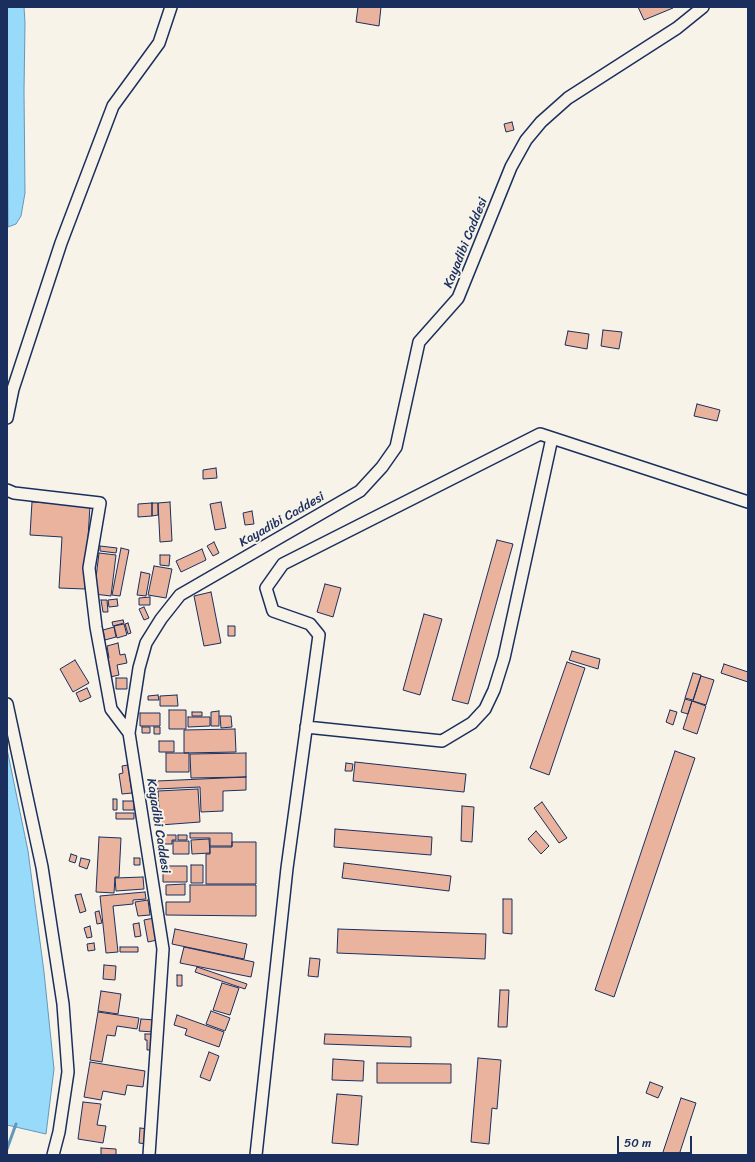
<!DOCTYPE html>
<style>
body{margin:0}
#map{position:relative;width:755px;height:1162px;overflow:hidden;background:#f7f3e8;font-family:Sriracha,sans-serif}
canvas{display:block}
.frame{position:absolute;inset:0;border:8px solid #1b2f5e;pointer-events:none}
.scale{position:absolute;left:617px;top:1136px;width:75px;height:18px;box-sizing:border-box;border:2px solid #1b2f5e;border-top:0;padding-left:5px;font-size:12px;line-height:14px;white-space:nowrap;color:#1b2f5e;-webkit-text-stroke:3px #f7f3e8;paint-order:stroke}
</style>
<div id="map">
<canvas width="755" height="1162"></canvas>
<div class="frame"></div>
<div class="scale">50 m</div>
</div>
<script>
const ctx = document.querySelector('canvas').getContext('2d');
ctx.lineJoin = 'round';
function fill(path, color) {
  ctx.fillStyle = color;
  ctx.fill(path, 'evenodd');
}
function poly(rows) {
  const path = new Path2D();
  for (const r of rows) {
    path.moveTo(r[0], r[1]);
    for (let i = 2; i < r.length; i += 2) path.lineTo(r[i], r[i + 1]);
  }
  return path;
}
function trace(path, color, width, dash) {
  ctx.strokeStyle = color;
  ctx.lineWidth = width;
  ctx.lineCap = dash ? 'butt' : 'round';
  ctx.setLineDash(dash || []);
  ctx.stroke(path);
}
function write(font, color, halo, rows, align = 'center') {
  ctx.font = font + ' Sriracha,sans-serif';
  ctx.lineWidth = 4;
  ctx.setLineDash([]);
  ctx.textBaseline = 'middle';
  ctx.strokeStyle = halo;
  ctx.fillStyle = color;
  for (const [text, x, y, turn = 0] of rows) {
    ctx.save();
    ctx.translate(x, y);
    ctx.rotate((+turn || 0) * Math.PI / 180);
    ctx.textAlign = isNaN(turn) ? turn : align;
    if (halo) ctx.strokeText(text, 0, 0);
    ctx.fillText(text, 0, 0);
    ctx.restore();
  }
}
const water = poly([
 [7,7,24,7,25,23,24,91,25,193,21,216,16,224,8,227,7,7],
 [7,749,28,851,44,972,54,1069,46,1134,7,1125,7,749]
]);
fill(water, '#97daf9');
trace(water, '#6596bb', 1);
trace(poly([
 [7,1149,16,1124]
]), '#6596bb', 3);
const building = poly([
 [358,7,381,7,379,26,356,22,358,7],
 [638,7,672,7,673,8,644,20,638,7],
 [512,122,514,130,506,132,504,124,512,122],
 [603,330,622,332,619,349,601,346,603,330],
 [568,331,589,334,587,349,565,345,568,331],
 [697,404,720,410,717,421,694,416,697,404],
 [216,468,217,478,203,479,203,470,216,468],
 [32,502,90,505,85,589,59,588,62,537,30,535,32,502],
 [170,502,172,541,160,542,158,503,170,502],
 [221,502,226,528,215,530,210,504,221,502],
 [152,503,152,516,138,517,138,504,152,503],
 [152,503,158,503,158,515,152,516,152,503],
 [252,511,254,524,245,525,243,513,252,511],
 [497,540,513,544,468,704,452,700,497,540],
 [214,542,219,553,213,556,207,546,214,542],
 [100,546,117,548,116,553,100,551,100,546],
 [121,548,129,550,120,596,112,595,121,548],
 [202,549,206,560,181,572,176,561,202,549],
 [99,553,116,555,111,596,94,594,99,553],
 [160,555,170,555,169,566,160,565,160,555],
 [154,566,172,569,166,598,148,595,154,566],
 [141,572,150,574,146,596,137,595,141,572],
 [325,584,341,588,333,617,317,612,325,584],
 [211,592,221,643,204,646,194,596,211,592],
 [150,597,150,605,139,605,139,598,150,597],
 [117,599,118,606,109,607,108,600,117,599],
 [101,600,107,600,108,612,103,612,101,600],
 [144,607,149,618,144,620,139,609,144,607],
 [424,614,442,619,420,695,403,690,424,614],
 [123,620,124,623,113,626,112,622,123,620],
 [128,623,131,633,128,634,125,624,128,623],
 [124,624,127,635,117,638,114,626,124,624],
 [228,626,235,626,235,636,228,636,228,626],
 [114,627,116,637,105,640,103,630,114,627],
 [118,643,120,655,125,654,127,663,117,665,119,675,110,677,106,658,109,658,107,646,118,643],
 [572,651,600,659,598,669,569,660,572,651],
 [75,660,89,683,73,692,60,669,75,660],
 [567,662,585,668,549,775,530,768,567,662],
 [724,664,748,672,748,682,721,673,724,664],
 [693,673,701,675,693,700,685,698,693,673],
 [701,676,714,680,706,705,693,701,701,676],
 [116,678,127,678,127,689,116,689,116,678],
 [87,688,91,697,80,702,76,693,87,688],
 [158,695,159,700,148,700,148,696,158,695],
 [177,695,178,706,160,706,160,696,177,695],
 [685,699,692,701,688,714,681,712,685,699],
 [692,701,706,706,697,734,683,729,692,701],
 [169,710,186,710,186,729,169,729,169,710],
 [670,710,677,712,673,725,666,722,670,710],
 [219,711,219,726,211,726,211,712,219,711],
 [192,712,202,712,202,716,192,716,192,712],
 [140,713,160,713,160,726,140,726,140,713],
 [220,716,231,716,232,727,221,728,220,716],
 [188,717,210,717,210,726,188,727,188,717],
 [142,727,150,727,150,733,142,733,142,727],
 [154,727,160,727,160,734,154,734,154,727],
 [235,729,236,752,184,753,184,730,235,729],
 [159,741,174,741,174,752,159,752,159,741],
 [675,751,695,758,614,997,595,990,675,751],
 [166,753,189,753,189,772,166,772,166,753],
 [246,753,246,777,191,778,190,754,246,753],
 [355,762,466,774,464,792,353,781,355,762],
 [346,763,353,764,352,771,345,771,346,763],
 [128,765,132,793,122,794,119,774,123,773,122,766,128,765],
 [246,777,246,790,223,791,223,811,201,812,200,787,157,789,157,781,246,777],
 [198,789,200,822,160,825,158,791,198,789],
 [113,799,117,799,117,810,113,810,113,799],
 [123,801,134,801,134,810,123,810,123,801],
 [542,802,567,838,559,843,534,808,542,802],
 [462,806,474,807,472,842,461,841,462,806],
 [116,813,134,813,134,819,116,819,116,813],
 [335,829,432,837,431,855,334,847,335,829],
 [536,831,549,846,541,854,528,839,536,831],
 [190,833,232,833,232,846,210,846,210,838,190,838,190,833],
 [160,835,176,835,176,840,172,840,172,844,160,844,160,835],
 [178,835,187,835,187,840,178,840,178,835],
 [99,837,121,838,119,877,115,877,114,893,96,892,99,837],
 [209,839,210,853,192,854,191,840,209,839],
 [173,841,189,841,189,854,173,854,173,841],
 [232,842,256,842,256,884,206,884,206,854,210,854,210,847,232,847,232,842],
 [71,854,77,856,75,863,69,861,71,854],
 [81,858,90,860,87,869,79,866,81,858],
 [134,858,140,858,140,865,134,865,134,858],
 [344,863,451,876,449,891,342,878,344,863],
 [191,865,203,865,203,883,191,883,191,865],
 [163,866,187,866,187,882,163,882,163,866],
 [143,877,144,889,116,891,115,878,143,877],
 [185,884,185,895,166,895,166,885,185,884],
 [190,885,256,885,256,916,166,915,166,902,190,902,190,885],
 [145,892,146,899,133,900,133,904,113,906,118,952,106,953,100,896,145,892],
 [81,894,86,911,80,913,75,895,81,894],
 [503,899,512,899,512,934,503,933,503,899],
 [148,900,150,915,138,916,135,902,148,900],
 [99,911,102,923,97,924,95,912,99,911],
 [154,918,157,940,148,942,144,920,154,918],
 [139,923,141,936,135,937,133,924,139,923],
 [90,926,92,937,87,938,84,928,90,926],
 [175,929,247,944,244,959,172,944,175,929],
 [338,929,486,934,485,959,337,953,338,929],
 [94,943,95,950,88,951,87,944,94,943],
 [120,947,138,947,138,952,120,952,120,947],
 [184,947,254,962,251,977,180,963,184,947],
 [310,958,320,959,318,977,308,976,310,958],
 [104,965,116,966,115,980,103,979,104,965],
 [197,967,247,984,245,989,195,972,197,967],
 [177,975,182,975,182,986,177,986,177,975],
 [222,983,239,988,230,1015,213,1010,222,983],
 [500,990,509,990,507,1027,498,1027,500,990],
 [101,991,121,994,118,1014,98,1011,101,991],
 [211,1011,230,1018,225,1031,206,1024,211,1011],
 [98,1012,139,1018,137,1029,117,1026,115,1036,107,1035,102,1062,90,1060,98,1012],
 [177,1015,224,1032,219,1047,185,1035,187,1029,174,1025,177,1015],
 [141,1019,155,1020,154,1032,139,1031,141,1019],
 [145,1034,155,1034,155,1050,147,1050,147,1040,145,1040,145,1034],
 [325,1034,411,1037,411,1047,324,1044,325,1034],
 [209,1052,219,1056,210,1081,200,1077,209,1052],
 [478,1058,501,1060,497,1109,492,1108,489,1144,471,1142,478,1058],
 [333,1059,364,1061,363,1081,332,1080,333,1059],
 [90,1062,145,1071,143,1087,127,1085,125,1095,103,1091,101,1100,84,1097,90,1062],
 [377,1063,451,1064,451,1083,377,1083,377,1063],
 [650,1082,663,1087,658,1098,646,1093,650,1082],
 [337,1094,362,1096,358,1145,332,1143,337,1094],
 [681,1098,696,1103,679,1155,662,1155,681,1098],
 [83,1102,101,1104,97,1125,106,1126,103,1143,78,1139,83,1102],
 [140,1128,148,1129,147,1144,139,1143,140,1128],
 [101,1148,116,1149,116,1155,101,1155,101,1148]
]);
fill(building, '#e9b39e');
trace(building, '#1b2f5e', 1);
const minor = poly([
 [7,418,13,389,61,243,113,106,159,43,171,7],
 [7,490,14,493,100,503,89,568,96,627,111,709,129,733],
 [7,704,42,867,63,1004,68,1072,59,1132,53,1155],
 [306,727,442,741,472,723,485,709,494,690,504,658,552,438],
 [149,1155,163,949,129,733,139,668,146,643,161,619,180,595,360,491,382,467,396,447,419,342,458,298,511,167,526,140,541,122,568,98,677,28,703,7],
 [256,1155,287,868,319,635,310,624,273,611,266,588,283,564,540,434,748,502]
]);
trace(minor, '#1b2f5e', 14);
trace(minor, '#f7f3e8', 11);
write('13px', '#1b2f5e', '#f7f3e8', [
 ["Kayadibi Caddesi",466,243,-68],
 ["Kayadibi Caddesi",282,520,-30],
 ["Kayadibi Caddesi",158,826,81]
]);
</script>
